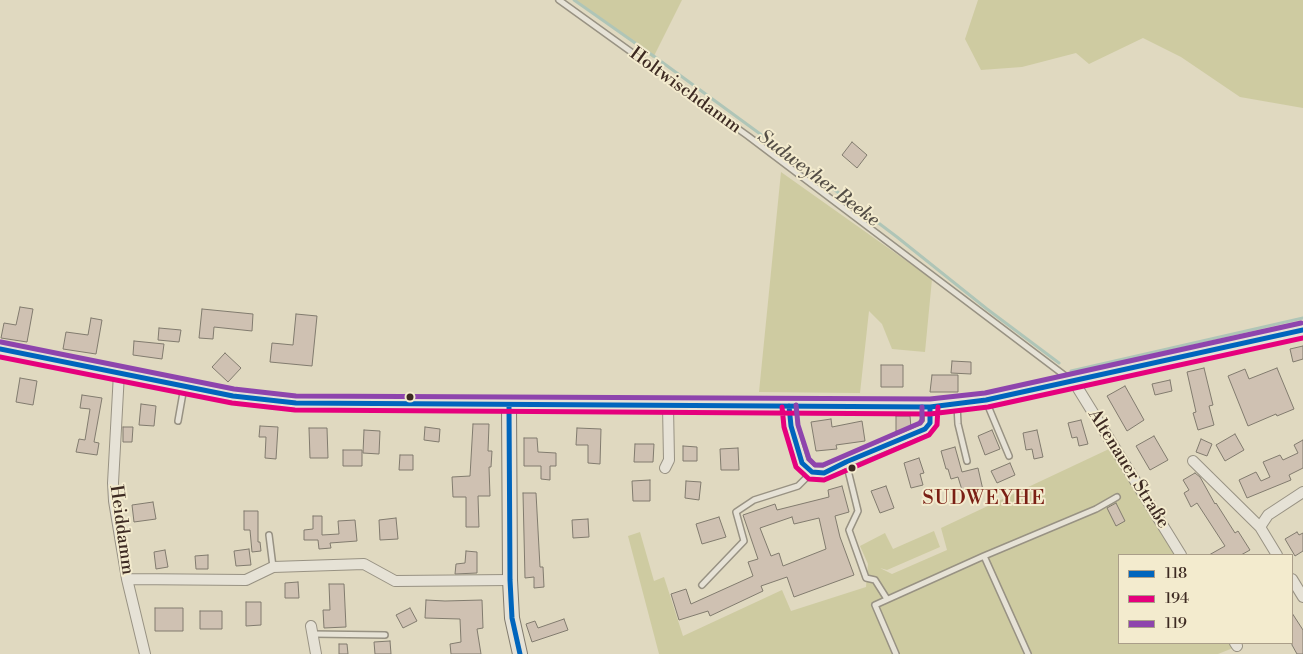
<!DOCTYPE html>
<meta charset="utf-8">
<style>
body{margin:0}
#map{position:relative;width:1303px;height:654px;overflow:hidden;background:#e0d9c0;font-family:"Libre Bodoni",serif}
canvas{display:block}
.legend{position:absolute;left:1118px;top:554px;width:175px;height:90px;box-sizing:border-box;background:#f3ebce;border:1px solid #aa9e89;margin:0;padding:6px 9px;list-style:none;font-size:15px;color:#3d2a22}
.legend li{display:flex;align-items:center;gap:10px;height:25px}
.legend b{width:25px;border:1px solid #aa9e89}
</style>
<div id="map">
<canvas width="1303" height="654"></canvas>
<ul class="legend">
<li><b style="height:6px;background:#0065bd"></b>118</li>
<li><b style="height:6px;background:#e5007d"></b>194</li>
<li><b style="height:6px;background:#8e44ad"></b>119</li>
</ul>
</div>
<script>
const ctx = document.querySelector('canvas').getContext('2d');
ctx.lineJoin = 'round';
function fill(path, color) {
  ctx.fillStyle = color;
  ctx.fill(path, 'evenodd');
}
function poly(rows) {
  const path = new Path2D();
  for (const r of rows) {
    path.moveTo(r[0], r[1]);
    for (let i = 2; i < r.length; i += 2) path.lineTo(r[i], r[i + 1]);
  }
  return path;
}
function trace(path, color, width, dash) {
  ctx.strokeStyle = color;
  ctx.lineWidth = width;
  ctx.lineCap = dash ? 'butt' : 'round';
  ctx.setLineDash(dash || []);
  ctx.stroke(path);
}
function write(font, color, halo, rows, align = 'center') {
  ctx.font = font + ' "Libre Bodoni",serif';
  ctx.lineWidth = 4;
  ctx.setLineDash([]);
  ctx.textBaseline = 'middle';
  ctx.strokeStyle = halo;
  ctx.fillStyle = color;
  for (const [text, x, y, turn = 0] of rows) {
    ctx.save();
    ctx.translate(x, y);
    ctx.rotate((+turn || 0) * Math.PI / 180);
    ctx.textAlign = isNaN(turn) ? turn : align;
    if (halo) ctx.strokeText(text, 0, 0);
    ctx.fillText(text, 0, 0);
    ctx.restore();
  }
}
fill(poly([
 [575,0,682,0,653,58],
 [978,0,1303,0,1303,108,1240,97,1181,57,1143,38,1089,64,1076,53,1022,67,981,70,965,39],
 [781,172,932,279,925,352,892,349,882,324,869,311,860,393,759,392],
 [1109,449,1176,555,1119,555,1119,643,1230,643,1233,648,1218,654,659,654,628,536,640,532,654,581,664,577,683,636,782,590,791,611,866,587,868,564,860,546,885,533,893,549,934,531,940,547,887,570,880,568,892,574,947,550,941,528]
]), '#cecba1');
trace(poly([
 [574,0,655,57,778,147,897,237,987,309,1059,363],
 [1071,371,1303,318]
]), '#afc5b7', 3);
const building = poly([
 [852,142,867,155,857,168,842,155,852,142],
 [20,307,33,309,27,342,1,338,4,323,16,325,20,307],
 [202,309,253,314,252,331,214,327,213,339,199,338,202,309],
 [296,314,317,316,312,366,270,362,272,343,293,345,296,314],
 [91,318,102,320,96,354,63,349,66,332,88,335,91,318],
 [159,328,181,330,179,342,158,340,159,328],
 [134,341,164,344,162,359,133,355,134,341],
 [1303,346,1303,359,1293,362,1290,349,1303,346],
 [225,353,241,368,228,382,212,367,225,353],
 [952,361,971,362,971,374,951,373,952,361],
 [881,365,903,365,903,387,881,387,881,365],
 [1204,368,1213,405,1209,406,1214,425,1198,430,1193,413,1196,412,1187,372,1204,368],
 [1277,368,1294,409,1277,416,1276,414,1248,426,1228,376,1245,369,1249,379,1277,368],
 [932,375,958,375,958,392,930,392,932,375],
 [20,378,37,381,33,405,16,402,20,378],
 [1170,380,1172,391,1155,395,1152,384,1170,380],
 [1125,386,1144,420,1127,431,1107,396,1125,386],
 [82,395,102,398,94,442,99,443,97,455,76,452,79,439,85,440,90,409,80,408,82,395],
 [141,404,156,406,154,426,139,425,141,404],
 [896,416,910,416,911,428,902,431,896,431,896,416],
 [831,419,832,427,862,421,865,441,836,445,837,449,816,451,811,422,831,419],
 [1081,420,1088,444,1079,446,1077,437,1072,438,1068,423,1081,420],
 [473,424,489,424,488,451,492,451,491,467,489,467,490,496,478,496,479,527,466,527,466,497,453,497,452,477,470,476,473,424],
 [260,426,278,427,276,459,265,458,266,437,259,437,260,426],
 [123,427,133,427,132,442,123,442,123,427],
 [425,427,440,429,439,442,424,440,425,427],
 [309,428,327,428,328,458,310,458,309,428],
 [577,428,601,429,600,464,588,463,588,445,576,445,577,428],
 [364,430,380,431,379,454,363,453,364,430],
 [992,430,1000,449,985,455,978,436,992,430],
 [1037,430,1043,457,1034,459,1032,449,1026,450,1023,433,1037,430],
 [1235,434,1244,450,1225,461,1216,445,1235,434],
 [1154,436,1168,460,1150,470,1136,446,1154,436],
 [524,438,537,438,538,452,556,453,556,466,550,466,550,480,541,479,541,466,524,466,524,438],
 [1201,439,1212,444,1207,456,1196,452,1201,439],
 [1303,440,1303,468,1289,475,1291,480,1247,498,1239,480,1256,472,1261,481,1270,477,1263,462,1280,455,1283,460,1298,453,1294,445,1303,440],
 [635,444,654,444,653,462,634,462,635,444],
 [683,446,697,447,697,461,683,461,683,446],
 [955,447,962,472,978,468,983,490,971,493,969,488,962,490,958,477,951,479,948,469,946,469,941,451,955,447],
 [738,448,739,470,721,470,720,449,738,448],
 [343,450,362,450,362,466,343,466,343,450],
 [400,455,413,455,413,470,399,470,400,455],
 [919,458,924,473,920,474,923,485,911,488,904,463,919,458],
 [1010,463,1015,475,997,483,991,471,1010,463],
 [1195,473,1200,477,1215,504,1216,503,1235,533,1238,531,1250,550,1241,555,1209,555,1225,546,1197,503,1191,507,1184,493,1189,490,1183,480,1195,473],
 [650,480,650,501,633,501,632,481,650,480],
 [686,481,701,482,699,500,685,498,686,481],
 [842,486,849,512,835,516,840,537,854,575,794,597,787,577,761,586,763,591,710,616,708,611,679,620,671,594,686,589,691,604,753,576,748,562,758,559,743,515,775,504,777,510,829,497,828,490,842,486],
 [792,517,794,524,819,518,826,549,783,566,779,553,771,556,760,528,792,517],
 [886,486,894,508,880,513,871,491,886,486],
 [523,493,536,493,540,567,543,567,544,587,534,588,534,577,525,578,523,493],
 [153,502,156,519,134,522,132,505,153,502],
 [1116,503,1125,521,1116,526,1107,508,1116,503],
 [244,511,258,511,258,542,260,542,261,551,252,552,250,530,244,530,244,511],
 [313,516,322,516,322,535,339,534,338,521,355,520,357,541,330,543,331,548,319,549,318,540,304,540,304,530,313,529,313,516],
 [719,517,726,537,702,544,696,524,719,517],
 [396,518,398,539,380,540,379,520,396,518],
 [588,519,589,537,573,538,572,520,588,519],
 [1297,532,1299,535,1303,533,1303,551,1295,556,1285,539,1297,532],
 [249,549,251,565,236,566,234,551,249,549],
 [165,550,168,567,156,569,154,552,165,550],
 [466,551,477,552,477,573,455,574,456,564,465,563,466,551],
 [208,555,208,569,196,569,195,556,208,555],
 [298,582,299,598,285,598,285,583,298,582],
 [329,584,344,584,346,627,324,628,323,610,330,610,329,584],
 [426,600,445,601,482,600,483,628,477,629,481,654,451,654,450,644,461,642,460,619,425,618,426,600],
 [246,602,261,602,261,625,246,626,246,602],
 [155,608,183,608,183,631,155,631,155,608],
 [410,608,417,621,403,628,396,615,410,608],
 [200,611,222,611,222,629,200,629,200,611],
 [1292,613,1303,630,1303,654,1297,654,1292,645,1292,613],
 [564,619,568,630,532,642,526,624,535,621,538,628,564,619],
 [390,641,391,654,375,654,374,642,390,641],
 [339,644,347,644,348,654,339,654,339,644]
]);
fill(building, '#cfc1b2');
trace(building, '#817b6e', 1);
const lane = poly([
 [559,0,748,136,1068,378],
 [986,401,1009,456],
 [957,405,958,424,967,461],
 [178,421,184,387],
 [846,462,858,511,849,530,866,578,875,580,887,599],
 [269,535,273,567],
 [984,556,1028,654],
 [702,585,744,541,736,512,754,500,798,486,812,472],
 [313,634,385,635],
 [896,654,875,605,984,556,1096,509,1117,497]
]);
const street = poly([
 [119,373,113,483,114,501,127,579,145,654],
 [1074,382,1181,555],
 [789,406,791,426,802,463,812,472,824,473,846,462,925,429,930,423,930,407],
 [1193,461,1260,527],
 [665,468,669,460,668,406],
 [1277,555,1260,527,1268,515,1303,492],
 [127,579,246,580,273,567,364,564,395,581,510,580],
 [1292,579,1303,597],
 [311,626,316,654],
 [1235,643,1237,646]
]);
const secondary = poly([
 [0,349,233,396,296,403,930,407,986,400,1303,330],
 [509,405,510,580,512,618,520,654]
]);
trace(lane, '#989283', 8);
trace(street, '#989283', 12);
trace(secondary, '#817b6e', 16);
trace(lane, '#e6e2d6', 5);
trace(street, '#e6e2d6', 10);
trace(secondary, '#e6e2d6', 14);
trace(poly([
 [0,349,233,396,296,403,930,407,986,400,1303,330],
 [509,405,510,580,512,618,520,654],
 [789,406,791,426,802,463,812,472,824,473,846,462,925,429,930,423,930,407]
]), '#0065bd', 5);
trace(poly([
 [0,357,232,403,295,410,930,414,988,407,1303,338],
 [782,407,784,427,796,467,809,479,824,480,929,435,937,425,938,407]
]), '#e5007d', 5);
trace(poly([
 [1,342,234,389,296,396,930,399,985,393,1301,323],
 [796,405,798,425,809,459,815,465,823,465,920,423,922,420,922,407]
]), '#8e44ad', 5);
for (const [x, y, r, color] of [
 [410,397,4.5,"#3d2a22"],
 [852,468,4.5,"#3d2a22"]
]) {
  const dot = new Path2D();
  dot.arc(x, y, r, 0, 2 * Math.PI);
  ctx.fillStyle = color;
  ctx.fill(dot);
  trace(dot, '#f3ebce', 2);
}
write('18px', '#3d2a22', '#f3ebce', [
 ["Holtwischdamm",685,91,36],
 ["Altenauer Straße",1128,469,58],
 ["Heiddamm",121,530,82]
]);
write('italic 19px', '#544e46', '#f3ebce', [
 ["Sudweyher Beeke",818,179,37]
]);
ctx.letterSpacing = '1px';
write('20px', '#7a1f14', '#f3ebce', [
 ["SUDWEYHE",984,499]
]);
ctx.letterSpacing = '0px';
</script>
